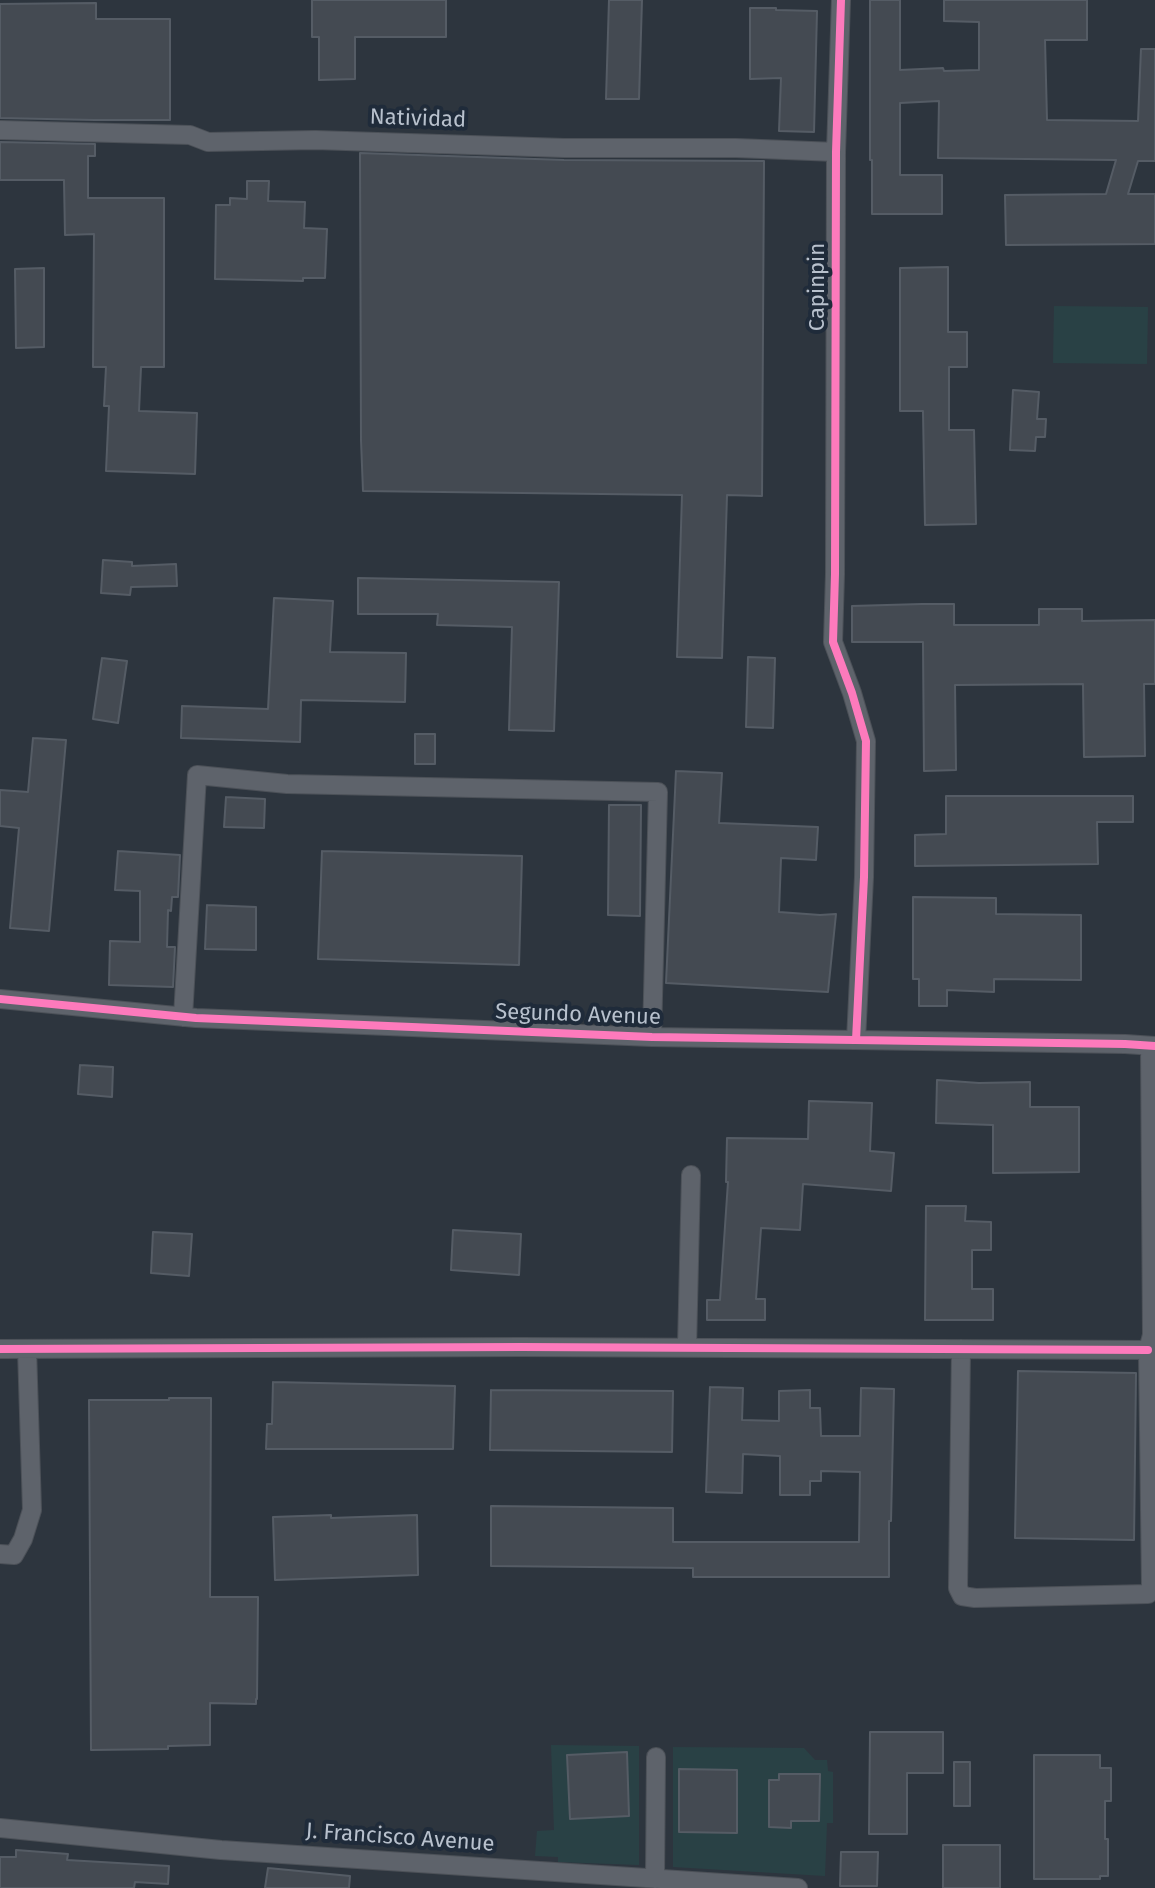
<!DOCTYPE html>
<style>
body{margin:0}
canvas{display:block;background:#2d353e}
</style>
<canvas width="1155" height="1888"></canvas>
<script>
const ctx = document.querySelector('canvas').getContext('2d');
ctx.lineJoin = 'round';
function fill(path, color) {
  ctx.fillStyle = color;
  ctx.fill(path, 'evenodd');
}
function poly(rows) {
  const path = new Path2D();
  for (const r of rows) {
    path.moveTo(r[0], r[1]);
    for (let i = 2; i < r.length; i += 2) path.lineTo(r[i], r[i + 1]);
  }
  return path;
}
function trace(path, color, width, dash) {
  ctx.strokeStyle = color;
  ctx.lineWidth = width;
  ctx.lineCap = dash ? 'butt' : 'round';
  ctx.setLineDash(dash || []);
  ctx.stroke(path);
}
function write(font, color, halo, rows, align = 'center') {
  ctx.font = font + ' "Fira Sans",sans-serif';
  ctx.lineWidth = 8;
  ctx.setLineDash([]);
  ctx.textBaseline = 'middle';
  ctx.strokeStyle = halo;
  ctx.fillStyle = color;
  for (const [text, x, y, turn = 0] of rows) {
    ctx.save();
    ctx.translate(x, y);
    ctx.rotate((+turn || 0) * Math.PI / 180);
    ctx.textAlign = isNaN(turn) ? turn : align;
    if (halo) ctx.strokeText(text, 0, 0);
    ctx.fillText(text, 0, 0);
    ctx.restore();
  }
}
fill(poly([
 [1054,306,1148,307,1147,364,1053,363],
 [551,1745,639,1746,639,1865,558,1862,558,1857,535,1856,537,1831,554,1830],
 [673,1747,804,1748,815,1760,827,1760,828,1771,833,1772,833,1823,827,1823,825,1876,673,1867]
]), '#294145');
const building = poly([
 [312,0,446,0,446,37,355,37,355,79,319,80,319,37,312,37,312,0],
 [609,0,642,0,639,99,606,99,609,0],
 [870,0,900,0,900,70,943,68,944,71,979,70,979,22,944,21,944,0,1087,0,1087,40,1045,40,1047,120,1138,121,1141,49,1155,49,1155,161,1138,161,1128,194,1155,194,1155,244,1006,245,1005,195,1106,194,1116,160,938,158,939,101,900,103,900,175,942,175,942,214,872,214,872,160,870,160,870,0],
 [96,3,96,19,170,19,170,120,95,120,0,118,0,4,96,3],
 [750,8,776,8,776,10,817,11,814,132,779,131,781,78,750,79,750,8],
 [0,142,95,144,95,156,88,156,88,198,164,198,164,367,141,367,139,411,197,413,195,474,106,471,109,406,104,406,106,367,93,367,94,234,65,235,64,180,0,180,0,142],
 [360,153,564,160,764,161,762,496,727,495,722,658,677,657,682,495,363,491,361,440,360,153],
 [247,181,269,181,268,201,305,202,304,228,327,229,325,278,303,278,303,281,215,279,216,205,230,205,230,198,247,199,247,181],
 [948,267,948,332,967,332,967,367,949,367,949,430,974,430,976,524,925,525,923,411,900,411,900,268,948,267],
 [44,268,44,347,16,348,15,269,44,268],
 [1013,390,1039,392,1037,419,1046,419,1045,437,1036,437,1035,451,1010,450,1013,390],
 [103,560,132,562,132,566,176,564,177,586,131,587,130,595,101,593,103,560],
 [358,578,559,582,554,731,509,730,512,627,437,625,438,614,358,614,358,578],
 [274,598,333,601,330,652,406,653,405,702,301,700,300,742,181,738,182,706,268,709,274,598],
 [922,604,954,604,954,625,1039,625,1039,609,1082,609,1082,621,1155,620,1155,684,1144,684,1145,756,1084,757,1083,684,955,685,956,770,924,771,923,642,852,642,852,606,922,604],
 [748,657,775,658,773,728,746,727,748,657],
 [102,658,127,661,118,723,93,719,102,658],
 [415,734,435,734,435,764,415,764,415,734],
 [33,738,66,740,49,931,10,928,19,828,0,826,0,790,28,792,33,738],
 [676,771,722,773,719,823,818,827,816,860,781,858,779,912,820,915,836,914,828,992,666,983,676,771],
 [946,796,1133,796,1133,822,1097,822,1098,864,915,866,915,835,946,834,946,796],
 [226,797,265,799,264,828,224,827,226,797],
 [609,805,641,805,640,916,608,915,609,805],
 [118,851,180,855,178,897,172,897,171,911,168,910,167,947,175,947,173,987,109,985,110,941,140,942,140,891,115,890,118,851],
 [322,851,522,856,519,965,318,959,322,851],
 [913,897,996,898,996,914,1081,915,1081,980,994,979,994,992,947,990,947,1006,919,1006,919,979,913,979,913,897],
 [207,905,256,907,256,950,205,949,207,905],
 [80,1065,113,1067,112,1097,78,1094,80,1065],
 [937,1080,979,1083,1030,1082,1030,1107,1079,1107,1079,1172,993,1173,993,1125,936,1123,937,1080],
 [809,1101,872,1103,870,1151,894,1153,891,1191,803,1184,800,1230,761,1228,756,1299,765,1299,765,1320,707,1320,707,1300,720,1300,728,1182,726,1182,727,1138,808,1139,809,1101],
 [926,1206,966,1206,965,1221,991,1222,991,1250,972,1250,972,1289,993,1289,993,1320,925,1320,926,1206],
 [453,1230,521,1234,519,1275,451,1270,453,1230],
 [153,1232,192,1234,189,1276,151,1273,153,1232],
 [1018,1371,1136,1373,1134,1540,1015,1538,1018,1371],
 [273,1382,455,1386,453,1449,266,1449,267,1424,272,1424,273,1382],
 [710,1387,743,1388,742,1420,779,1421,779,1391,810,1390,810,1408,820,1408,821,1436,860,1436,861,1388,894,1389,891,1521,889,1521,889,1577,693,1577,693,1568,491,1566,491,1506,673,1508,673,1542,859,1542,860,1472,821,1471,821,1481,810,1481,810,1495,780,1495,780,1456,743,1454,742,1493,706,1492,710,1387],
 [491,1390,673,1391,672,1452,490,1450,491,1390],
 [169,1398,211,1398,210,1597,258,1597,257,1699,256,1699,256,1704,210,1703,210,1745,168,1746,168,1749,91,1750,89,1400,169,1400,169,1398],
 [331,1515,331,1518,417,1515,418,1575,275,1580,273,1517,331,1515],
 [870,1732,943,1732,943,1773,907,1773,907,1834,869,1834,870,1732],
 [627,1752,629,1816,570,1819,567,1755,627,1752],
 [1034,1755,1100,1755,1100,1768,1111,1768,1111,1801,1105,1801,1105,1839,1108,1839,1108,1876,1100,1876,1100,1879,1034,1879,1034,1755],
 [954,1762,970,1762,970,1806,954,1806,954,1762],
 [679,1769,737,1770,737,1833,679,1832,679,1769],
 [779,1774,820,1774,819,1821,791,1821,791,1828,769,1827,769,1780,779,1780,779,1774],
 [943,1845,1000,1845,1000,1888,943,1888,943,1845],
 [16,1850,68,1854,67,1860,169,1866,168,1884,135,1882,134,1888,0,1888,0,1857,16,1857,16,1850],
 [841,1852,878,1852,877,1886,840,1886,841,1852],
 [268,1868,350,1876,349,1888,265,1888,268,1868]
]);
fill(building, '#444a52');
trace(building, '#555c65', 2);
const minor = poly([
 [841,0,836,152,835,574,833,642,852,693,866,741,864,877,856,1040],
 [0,130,190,135,208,142,315,140,564,148,736,148,836,152],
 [0,999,196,1018,652,1037,1125,1044,1155,1046],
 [183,1017,197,775,287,784,658,792,652,1037],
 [687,1348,691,1175],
 [0,1349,521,1347,1148,1350],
 [961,1349,958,1588,962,1596,975,1598,1148,1594,1151,1587,1148,1350,1152,1335,1150,1046],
 [0,1554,14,1555,23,1539,32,1510,27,1349],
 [0,1828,221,1850,798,1888],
 [655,1879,656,1757]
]);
trace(minor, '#4c5158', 20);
trace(minor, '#5e636b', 18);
trace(poly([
 [841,0,836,152,835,574,833,642,852,693,866,741,864,877,856,1040],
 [0,999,196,1018,652,1037,1125,1044,1155,1046],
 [0,1349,521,1347,1148,1350]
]), '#fd7abc', 8);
write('22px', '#b8c1cd', '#1f2b3a', [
 ["Natividad",418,119,2],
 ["Capinpin",818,287,-90],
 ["Segundo Avenue",578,1015,2],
 ["J. Francisco Avenue",400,1838,4]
]);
</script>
